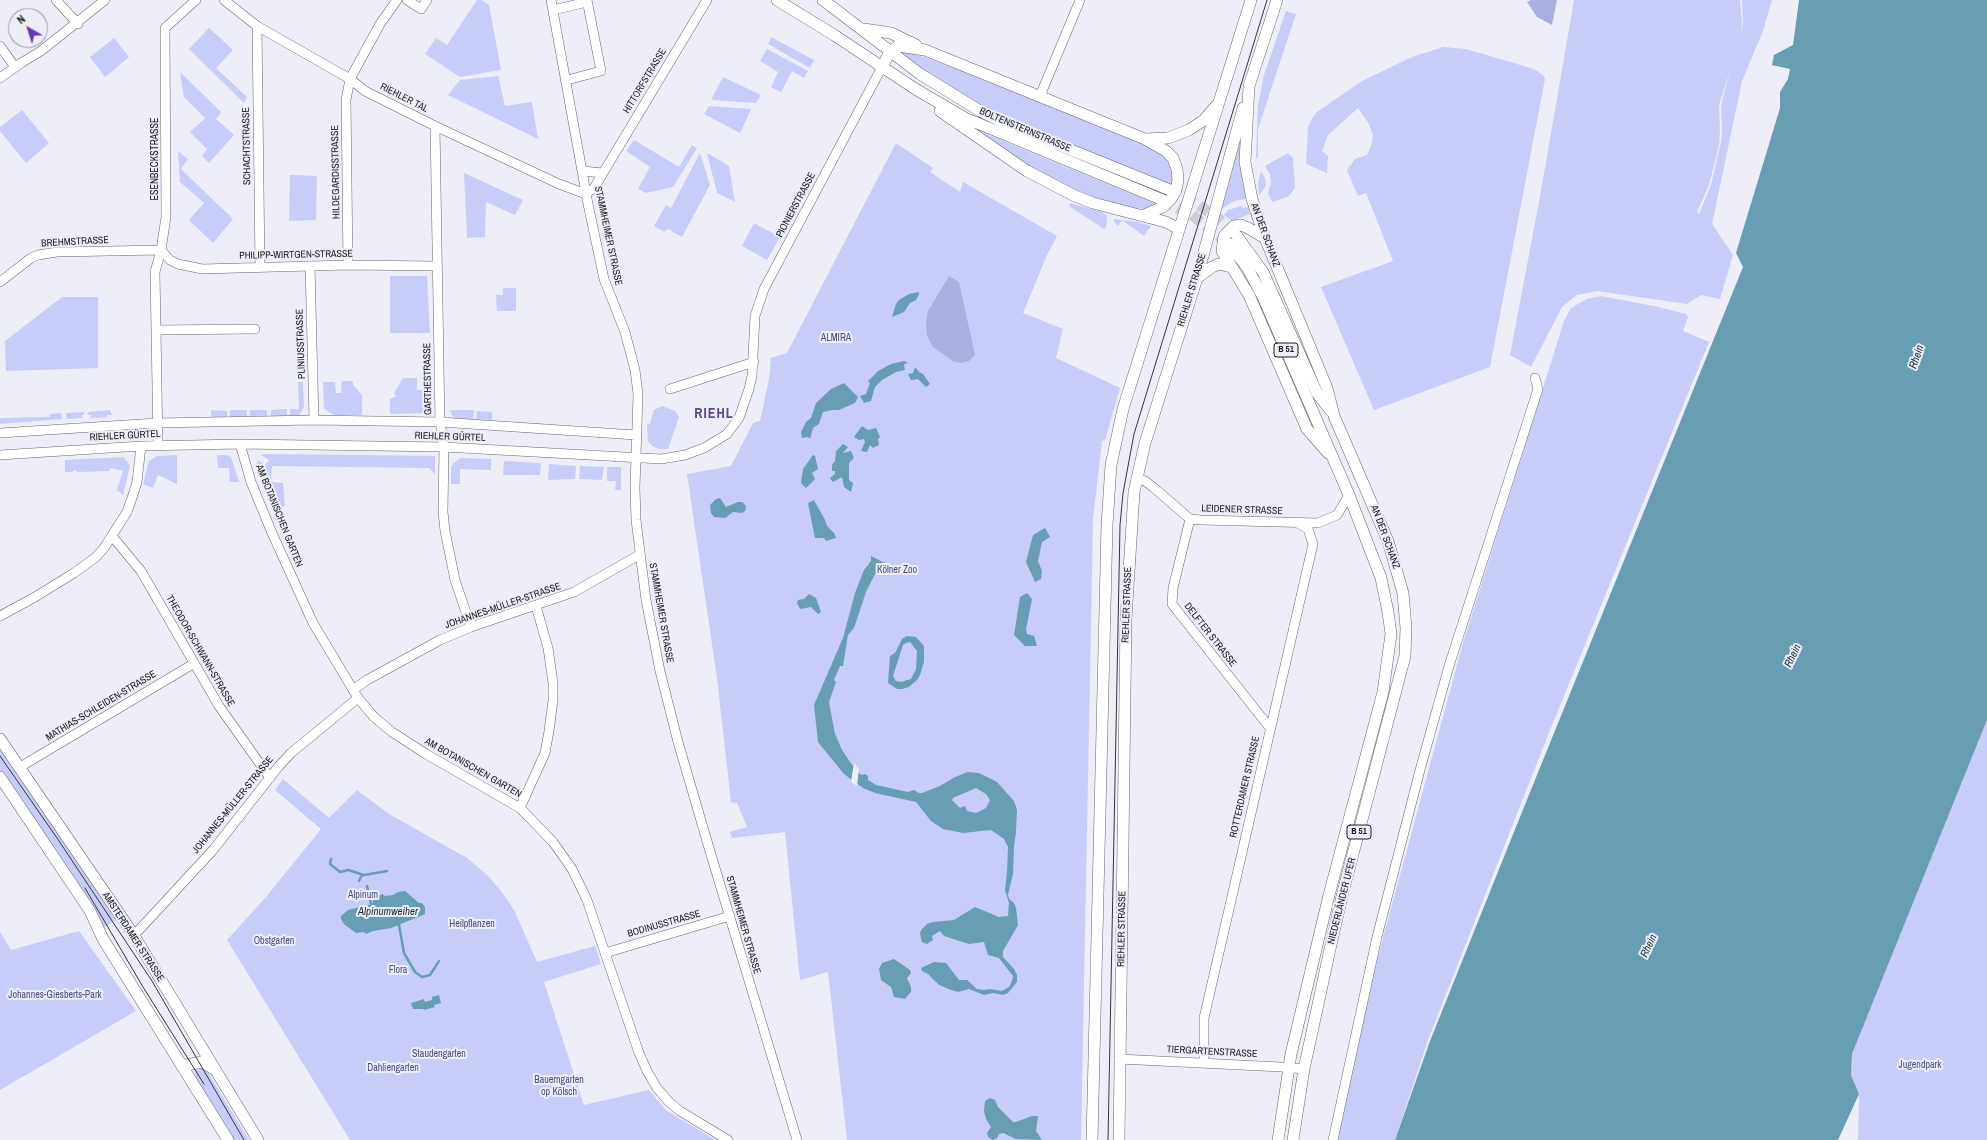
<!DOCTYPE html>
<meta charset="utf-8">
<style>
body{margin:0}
#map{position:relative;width:1987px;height:1140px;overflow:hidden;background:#edeef8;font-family:"Archivo Narrow",sans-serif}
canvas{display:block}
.north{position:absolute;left:8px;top:8px;width:40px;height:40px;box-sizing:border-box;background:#edeef8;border:1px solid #999aa1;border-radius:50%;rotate:321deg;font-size:11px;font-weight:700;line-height:16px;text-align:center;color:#1b1c1f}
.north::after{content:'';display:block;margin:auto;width:14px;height:18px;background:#693ab1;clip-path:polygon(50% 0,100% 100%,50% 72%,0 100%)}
</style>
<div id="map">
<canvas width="1987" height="1140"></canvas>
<div class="north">N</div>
</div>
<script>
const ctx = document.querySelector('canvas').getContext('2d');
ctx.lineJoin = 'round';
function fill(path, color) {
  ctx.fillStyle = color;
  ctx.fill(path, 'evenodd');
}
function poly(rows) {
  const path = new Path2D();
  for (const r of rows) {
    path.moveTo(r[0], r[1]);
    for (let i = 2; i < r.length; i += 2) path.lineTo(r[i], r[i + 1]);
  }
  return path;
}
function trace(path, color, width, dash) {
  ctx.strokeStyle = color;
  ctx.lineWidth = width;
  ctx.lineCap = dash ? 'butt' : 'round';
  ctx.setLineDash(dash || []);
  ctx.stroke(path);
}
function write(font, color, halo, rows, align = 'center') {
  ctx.font = font + ' "Archivo Narrow",sans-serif';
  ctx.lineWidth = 4;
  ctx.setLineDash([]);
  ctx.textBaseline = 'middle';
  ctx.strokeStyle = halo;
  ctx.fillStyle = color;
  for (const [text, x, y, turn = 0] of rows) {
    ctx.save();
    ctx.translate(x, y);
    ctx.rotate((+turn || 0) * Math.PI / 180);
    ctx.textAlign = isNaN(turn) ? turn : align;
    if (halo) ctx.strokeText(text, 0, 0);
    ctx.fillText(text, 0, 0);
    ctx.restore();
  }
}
fill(poly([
 [477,0,481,0,489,5,501,70,460,77,425,54,436,38,447,45],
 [1574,0,1740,0,1742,23,1741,34,1743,23,1742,0,1772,0,1763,31,1742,81,1712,224,1733,255,1720,299,1701,295,1687,304,1597,291,1577,295,1562,307,1531,367,1510,355,1541,191],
 [1730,71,1721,105,1722,130,1721,142,1711,185,1699,214,1697,212,1709,185,1719,145,1720,130,1719,105],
 [1286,11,1296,14,1258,129,1258,158,1256,158,1258,105,1264,75],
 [209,28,233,50,216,68,247,97,244,103,189,49],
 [771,37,814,60,810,68,768,44],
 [114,38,129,57,105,77,90,57],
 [1443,47,1466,49,1534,69,1543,75,1545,79,1490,367,1374,410,1321,287,1393,261,1366,193,1358,196,1347,170,1355,159,1367,155,1372,143,1373,136,1369,124,1358,108,1328,135,1322,151,1328,156,1327,173,1306,164,1308,128,1311,120,1317,112,1362,81,1412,57],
 [767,49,808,71,804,78,792,71,781,92,771,87,778,72,760,61],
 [908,51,973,75,1154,147,1161,152,1173,166,1172,185,1009,120,970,100,902,56,902,53],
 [180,72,221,112,216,119,234,135,209,163,202,156,207,149,190,132,205,118,184,97],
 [498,76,505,106,532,102,538,139,448,95,460,80],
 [723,77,761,95,756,103,711,100],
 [709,106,751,109,740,133,704,114],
 [22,110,49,143,26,163,0,131,0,127],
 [970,125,977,130,1027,151,1157,204,1148,209,1129,208,1104,202,1053,182,987,140],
 [1239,138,1240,139,1242,171,1246,199,1234,201,1219,211],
 [634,140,679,167,692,145,697,148,673,187,646,193,638,189,650,167,626,151],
 [896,143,933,168,930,172,960,192,963,182,1057,236,1047,255,1023,313,1063,329,1056,358,1120,388,1105,440,1102,441,1093,520,1081,1140,847,1140,828,972,800,980,785,832,732,838,730,832,747,827,737,803,731,802,717,678,687,474,731,466,753,423,760,421,769,379,771,358,787,353],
 [178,151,188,159,181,169,233,219,213,243,189,220,204,203,180,182],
 [700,153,710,185,682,237,668,229,664,232,654,226,666,205,671,208],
 [707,153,729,166,735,202,717,193],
 [1288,153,1293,158,1295,188,1288,197,1272,202,1268,193,1271,183,1270,174,1265,166],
 [1261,171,1265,178,1266,186,1259,196,1258,183],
 [464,173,523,200,515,215,486,202,485,237,467,238],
 [290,175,317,176,316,220,289,221],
 [1070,203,1102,212,1107,216,1106,228,1104,229,1069,206],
 [1241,206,1243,208,1248,207,1250,214,1232,221,1224,215,1228,210],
 [1114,219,1138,222,1151,226,1144,236,1122,220,1118,226,1114,222],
 [754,223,780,237,767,260,742,246],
 [390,276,427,276,430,333,390,333],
 [503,288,516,288,516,311,497,311,496,295,503,295],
 [1601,296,1654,306,1686,314,1688,317,1683,331,1709,342,1548,735,1428,1040,1395,1140,1338,1140,1371,982,1463,643,1564,321,1571,308,1587,299],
 [62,297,98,297,98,368,6,371,5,341],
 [403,378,417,378,417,390,430,390,430,404,425,413,390,414,390,399,396,396,394,393],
 [342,381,353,381,353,385,362,395,362,415,334,415,324,409,323,382,335,382,336,393,341,393],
 [298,382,303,382,304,407,299,416,290,417,290,409,299,409],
 [662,406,675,411,679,417,668,449,659,449,652,446,648,441,647,425,650,424,654,410],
 [287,409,287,416,271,416,271,410],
 [110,410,112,415,107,415,107,417,91,418,91,415,88,415,88,412],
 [211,410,227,411,227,417,211,417],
 [230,410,247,410,247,417,230,417],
 [250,410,267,410,267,416,250,416],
 [450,410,474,410,473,419,459,419,453,417],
 [477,411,492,412,492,420,476,419],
 [84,412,84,415,82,415,82,418,67,419,66,413],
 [61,413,62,419,0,424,0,418,50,417,50,414],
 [264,454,435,456,435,474,429,468,272,466,271,482,283,483,285,506,273,511,257,463,258,460,265,465,269,460,261,455],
 [177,455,177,484,158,475,153,488,143,484,149,461,157,456],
 [217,455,227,455,231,457,239,482,230,482,229,468,218,468],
 [124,457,130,466,123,495,117,490,123,471,111,468,109,471,78,472,74,470,72,472,65,472,65,460],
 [461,458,491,459,491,470,460,469,460,484,451,484,451,467,454,463],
 [504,461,541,463,540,475,503,475],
 [549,464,576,466,575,479,548,480],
 [580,466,604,467,602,480,579,479],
 [607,467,621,467,621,490,615,490,616,481,607,481],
 [1987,720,1987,1140,1858,1140,1859,1094,1851,1075,1852,1054],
 [0,748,113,913,112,914,116,920,102,929,19,796,0,770],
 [283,779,329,818,357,790,389,814,467,858,487,875,502,892,514,910,537,962,595,946,601,964,544,982,584,1105,649,1090,667,1111,716,1140,350,1140,227,940,266,897,321,829,275,790],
 [79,931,136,1011,0,1090,0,932,11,950],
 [200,1068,207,1071,249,1140,234,1140,196,1079,195,1071]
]), '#c8ccf9');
fill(poly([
 [1531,0,1557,0,1552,25,1537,17,1527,2],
 [949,276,959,282,975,355,969,361,961,363,953,361,933,347,927,336,926,322,928,311]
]), '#abafdd');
fill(poly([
 [1799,0,1987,0,1987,720,1852,1054,1851,1075,1859,1094,1838,1140,1395,1140,1430,1041,1522,812,1743,267,1736,253,1780,108,1780,92,1788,79,1790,69,1772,65,1774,55,1793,45],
 [919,292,919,294,916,300,910,303,904,312,892,317,896,304,899,300,909,294],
 [904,361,908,363,904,364,905,370,896,372,882,380,875,387,871,401,864,403,860,396,866,394,870,383,868,381,878,371,891,364],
 [915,367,919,372,923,374,930,384,926,387,918,379,911,380,908,374,913,373],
 [844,383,858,397,855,403,839,410,832,410,823,412,819,424,813,428,810,439,808,437,802,438,801,432,806,422,811,418,816,403,831,389],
 [862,426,868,430,876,428,880,437,878,439,879,445,873,448,870,445,867,452,861,451,865,442,864,439,859,440,854,437],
 [843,444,848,447,843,453,851,451,854,458,849,463,849,480,853,483,851,492,844,487,842,477,833,482,830,478,835,474,835,471,832,471,832,465,835,461,836,451],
 [813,455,815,456,818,469,812,473,815,479,806,488,801,483,803,469],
 [720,498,726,507,738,502,742,502,746,506,745,511,742,513,733,512,725,518,714,517,711,513,710,505,716,499],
 [814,500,825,520,827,526,834,533,836,538,826,541,824,538,815,538,808,503],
 [1045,528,1050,537,1042,542,1038,561,1042,571,1041,579,1035,582,1026,562,1033,535],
 [871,556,885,563,875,574,866,592,854,628,848,635,843,666,840,666,834,680,836,682,829,702,835,734,842,750,850,762,859,773,862,775,865,774,868,776,868,780,876,785,908,792,914,790,919,793,922,793,940,786,955,777,968,772,979,773,997,782,1014,801,1017,810,1016,832,1014,846,1013,874,1008,895,1009,899,1014,903,1016,908,1018,925,1003,951,1003,957,1014,969,1017,975,1017,982,1008,993,1003,995,993,993,984,995,969,989,958,992,951,990,939,985,928,974,922,971,921,968,934,962,946,963,959,980,967,980,977,989,984,990,990,989,1002,991,1009,987,1012,981,1013,976,999,958,988,955,984,942,969,944,944,936,940,931,932,936,933,940,927,944,922,942,920,934,921,930,927,924,933,922,954,920,975,907,999,917,1008,916,1009,903,1005,890,1007,872,1008,847,1004,839,991,830,963,833,943,829,931,821,916,802,875,793,863,788,844,774,818,742,814,705,843,638,855,593,864,570,871,561],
 [976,788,986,794,990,800,986,808,976,813,967,811,965,806,960,808,952,800,953,798],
 [1027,593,1032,599,1026,629,1027,634,1034,636,1037,646,1025,646,1014,635,1020,597],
 [809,594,816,598,821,612,818,614,811,607,800,609,797,603,798,600,804,599],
 [907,636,916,637,924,646,924,662,920,675,917,680,909,687,902,689,897,689,888,683,890,656,895,653,902,639],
 [910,642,917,651,916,669,911,679,901,682,896,681,893,676,903,645,906,643],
 [405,891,419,903,422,903,425,907,425,914,391,928,373,931,366,934,364,932,356,933,344,924,341,919,341,916,348,910,372,904,374,898,382,894,385,896,393,895,398,892],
 [894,959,910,970,911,973,907,978,911,987,911,992,905,999,894,997,891,987,881,980,879,969,882,963],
 [439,995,441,1003,434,1005,435,1007,424,1010,423,1009,413,1009,411,1003,424,999,425,1002,432,1000,432,997],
 [990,1098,995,1100,998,1107,1013,1122,1016,1122,1032,1116,1038,1116,1036,1131,1042,1140,1016,1139,1003,1133,999,1134,997,1138,993,1140,988,1137,987,1133,991,1127,986,1119,984,1111,985,1101]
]), '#679eb3');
fill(poly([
 [854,763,859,769,857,786,851,782]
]), '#edeef8');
trace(poly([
 [331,859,330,864,340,872,348,870,364,875,387,871],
 [359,881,362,875],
 [367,886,371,904],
 [399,925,404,953,415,972,422,977,430,975,439,961]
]), '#679eb3', 2.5);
trace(poly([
 [1170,190,1197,204,1219,219,1236,235],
 [1163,200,1192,215,1228,243]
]), '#ceced7', 11, [11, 5.5]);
const minor = poly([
 [56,0,78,24],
 [224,0,257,26,350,79,365,91,435,126,559,184,586,194],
 [407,0,421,9,427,0],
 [551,0,588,204,604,279,625,332,635,370,638,394,635,488,636,520,646,600,660,671,678,742,709,848,797,1140],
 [553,10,587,2],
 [257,26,260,267],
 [0,46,15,67],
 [0,78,21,63,41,51,105,0],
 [567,80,601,71,587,0],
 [1040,96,1080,0],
 [435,126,439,364,440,422,444,447,443,512,445,531,455,580,471,627],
 [583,171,602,173],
 [586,194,594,188,707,0],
 [348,265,346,100,350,79,380,24,397,0],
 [310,266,314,420],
 [0,282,31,258,38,255,57,252,161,250,170,260,178,264,202,269,348,265,437,266],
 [156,330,255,329],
 [670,389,754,362],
 [0,433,157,423,314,420,440,422,636,435],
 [240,444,251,482,272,533,313,623,358,698,374,717,392,732,426,754,520,808,553,842,572,869,587,900,639,1053,647,1071,657,1088,669,1102,680,1111,728,1140],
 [158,445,155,272,161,250,166,217,165,28,196,0],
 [0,455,141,446,240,444,444,447,661,459,685,455,704,448,727,434,739,418,749,389,752,376,755,316,764,289,882,67],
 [1136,478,1145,481,1153,487,1190,519,1201,520,1318,523,1337,515,1349,495],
 [1190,519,1173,588,1172,604,1270,728],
 [112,536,141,571,219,706,270,778],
 [0,616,35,597,74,573,96,557,104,548,127,512,133,495,137,482,141,446],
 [353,690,367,680,440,640,471,627,574,592,639,555],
 [20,767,193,664],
 [520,808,545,753,549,731,553,700,553,683,548,648,536,606],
 [133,934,139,930,213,850,279,766,291,753,358,698],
 [605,953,730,916],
 [1119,1059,1281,1067,1304,1069],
 [1204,1062,1204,1018,1313,544,1308,529,1299,524],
 [1333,1140,1377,937,1420,770,1449,666,1538,389,1535,378]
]);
const major = poly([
 [777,0,834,35,917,90,965,118,1163,200],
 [823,0,920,74,980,111,1007,124,1170,190],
 [1277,0,1249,86,1245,162,1252,199,1265,238,1327,388,1334,416,1388,541,1403,593,1406,628,1405,656,1343,892,1330,949,1304,1069,1293,1140],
 [864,29,891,33,916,45],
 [882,67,890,52,898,46,925,50,1145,139,1166,151,1173,158,1177,169,1178,180,1176,190,1171,199,1163,207,1142,216],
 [940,111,1027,171,1075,196,1093,203,1166,222,1179,229],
 [1145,139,1168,138,1189,130,1204,120,1216,106],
 [1236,235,1263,272,1317,393,1331,411],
 [1265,238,1248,228,1241,225,1234,226,1224,236,1222,251,1249,295,1307,429,1328,453],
 [1228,243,1247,267,1264,299,1349,495,1381,578,1388,612,1391,634,1383,692,1329,895,1291,1054,1278,1140],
 [1197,278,1212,267,1219,264,1231,267],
 [0,739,133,934,258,1140],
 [0,777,90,911,103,939,228,1140],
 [182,1066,202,1062,214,1069],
 [1092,1140,1107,525,1111,465,1123,409,1251,0],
 [1119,1140,1126,619,1134,492,1145,443,1197,278,1243,108]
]);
trace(minor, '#66676f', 10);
trace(major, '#66676f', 12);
trace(minor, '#fff', 9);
trace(major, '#fff', 11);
trace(poly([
 [0,756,57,838,152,981,244,1140],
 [85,888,143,987,204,1084],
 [1108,1140,1120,525,1123,493,1134,434,1267,0]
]), '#35363a', 1);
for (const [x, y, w] of [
 [1286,350,24],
 [1359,832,24]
]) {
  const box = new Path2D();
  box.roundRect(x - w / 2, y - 7, w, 14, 3);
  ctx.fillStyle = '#edeef8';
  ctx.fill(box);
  trace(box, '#1b1c1f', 1);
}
write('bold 9px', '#1b1c1f', null, [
 ["B 51",1286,350],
 ["B 51",1359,832]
]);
write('10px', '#1b1c1f', '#edeef8', [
 ["HITTORFSTRASSE",645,81,-59],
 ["RIEHLER TAL",404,98,27],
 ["BOLTENSTERNSTRASSE",1025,130,23],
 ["SCHACHTSTRASSE",247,146,-91],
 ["ESENBECKSTRASSE",155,159,-90],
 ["HILDEGARDISSTRASSE",336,172,-91],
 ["PIONIERSTRASSE",796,205,-62],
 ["AN DER SCHANZ",1265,235,70],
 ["STAMMHEIMER STRASSE",608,236,78],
 ["BREHMSTRASSE",75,242,-3],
 ["PHILIPP-WIRTGEN-STRASSE",296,255,-1],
 ["RIEHLER STRASSE",1192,290,-73],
 ["PLINIUSSTRASSE",301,344,-92],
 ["GARTHESTRASSE",428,379,-91],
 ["RIEHLER GÜRTEL",125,436,-3],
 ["RIEHLER GÜRTEL",450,437,2],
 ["LEIDENER STRASSE",1242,510,2],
 ["AM BOTANISCHEN GARTEN",279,516,68],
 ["AN DER SCHANZ",1385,537,70],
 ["RIEHLER STRASSE",1127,605,-88],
 ["JOHANNES-MÜLLER-STRASSE",503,606,-19],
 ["STAMMHEIMER STRASSE",661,613,80],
 ["DELFTER STRASSE",1210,635,52],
 ["THEODOR-SCHWANN-STRASSE",200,651,60],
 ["MATHIAS-SCHLEIDEN-STRASSE",101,706,-31],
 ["AM BOTANISCHEN GARTEN",473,768,30],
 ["ROTTERDAMER STRASSE",1245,787,-77],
 ["JOHANNES-MÜLLER-STRASSE",233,805,-51],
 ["NIEDERLÄNDER UFER",1342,901,-76],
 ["BODINUSSTRASSE",664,924,-16],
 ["STAMMHEIMER STRASSE",743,925,74],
 ["RIEHLER STRASSE",1122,929,-89],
 ["AMSTERDAMER STRASSE",133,937,57],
 ["TIERGARTENSTRASSE",1212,1052,3]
]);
write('10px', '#494b85', '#edeef8', [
 ["ALMIRA",836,338],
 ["Kölner Zoo",897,570],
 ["Alpinum",363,895],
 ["Heilpflanzen",472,924],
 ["Obstgarten",274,941],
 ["Flora",398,970],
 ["Johannes-Giesberts-Park",55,995],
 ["Staudengarten",439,1054],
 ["Jugendpark",1920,1065],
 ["Dahliengarten",393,1068],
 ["Bauerngarten",559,1080],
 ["op Kölsch",559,1092]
]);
write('italic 11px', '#112d37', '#edeef8', [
 ["Rhein",1917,357,-71],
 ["Rhein",1793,656,-64],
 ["Alpinumweiher",388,912],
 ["Rhein",1649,946,-64]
]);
ctx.letterSpacing = '1px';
write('bold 14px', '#5d4987', '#edeef8', [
 ["RIEHL",714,414]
]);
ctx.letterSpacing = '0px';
</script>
